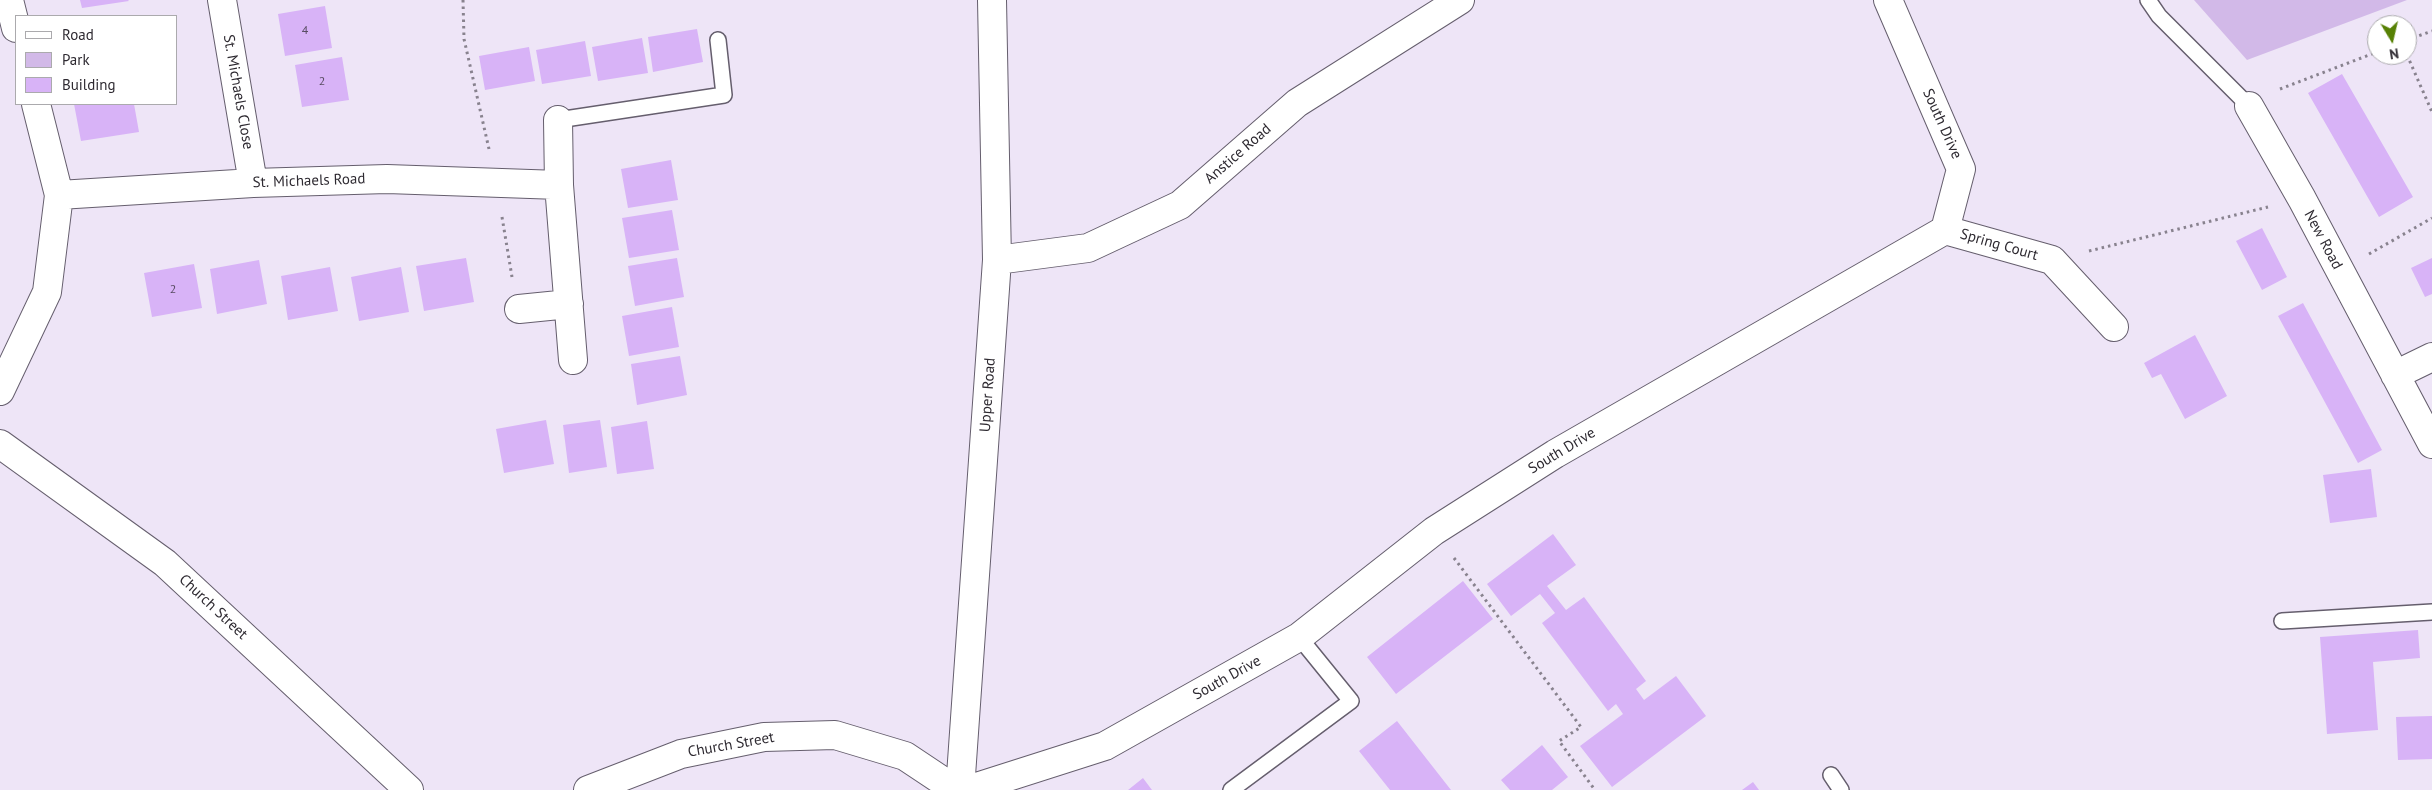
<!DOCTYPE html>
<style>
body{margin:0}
#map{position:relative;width:2432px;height:790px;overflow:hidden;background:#eee5f7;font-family:"PT Sans",sans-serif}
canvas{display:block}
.legend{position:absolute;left:15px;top:15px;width:162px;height:90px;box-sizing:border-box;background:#fff;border:1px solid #abaaad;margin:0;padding:6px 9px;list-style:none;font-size:15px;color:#2e2a31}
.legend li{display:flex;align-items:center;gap:10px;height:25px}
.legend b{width:25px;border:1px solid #abaaad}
.north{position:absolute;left:2367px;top:15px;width:50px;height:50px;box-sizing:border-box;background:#fff;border:1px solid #abaaad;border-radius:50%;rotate:171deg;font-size:14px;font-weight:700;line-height:20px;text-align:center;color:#2e2a31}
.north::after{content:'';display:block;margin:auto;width:18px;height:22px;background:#578105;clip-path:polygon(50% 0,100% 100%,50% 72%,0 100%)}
</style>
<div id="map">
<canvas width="2432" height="790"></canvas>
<ul class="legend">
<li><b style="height:6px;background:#fff"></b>Road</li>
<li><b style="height:14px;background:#d2b9e8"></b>Park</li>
<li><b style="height:14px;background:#d8b3f7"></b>Building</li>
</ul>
<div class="north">N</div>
</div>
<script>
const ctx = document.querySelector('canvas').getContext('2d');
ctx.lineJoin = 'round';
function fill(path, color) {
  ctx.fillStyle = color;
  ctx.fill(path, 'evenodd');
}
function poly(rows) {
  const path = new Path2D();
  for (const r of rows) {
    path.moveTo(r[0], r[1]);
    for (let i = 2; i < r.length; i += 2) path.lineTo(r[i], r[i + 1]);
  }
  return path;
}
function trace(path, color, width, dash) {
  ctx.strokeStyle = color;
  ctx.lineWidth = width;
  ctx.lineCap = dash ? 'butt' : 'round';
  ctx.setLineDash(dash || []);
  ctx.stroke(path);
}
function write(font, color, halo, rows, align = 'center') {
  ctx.font = font + ' "PT Sans",sans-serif';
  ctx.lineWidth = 4;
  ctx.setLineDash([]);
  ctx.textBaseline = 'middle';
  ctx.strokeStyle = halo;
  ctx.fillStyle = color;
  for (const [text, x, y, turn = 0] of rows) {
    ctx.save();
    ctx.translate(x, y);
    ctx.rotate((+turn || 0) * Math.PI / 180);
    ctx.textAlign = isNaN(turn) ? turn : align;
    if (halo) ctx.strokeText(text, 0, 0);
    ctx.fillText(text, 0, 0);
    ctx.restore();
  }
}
fill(poly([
 [2194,0,2407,0,2247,60]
]), '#d2b9e8');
fill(poly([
 [80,0,128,0,129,1,82,8],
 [325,6,332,48,285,56,278,14],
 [697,29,703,62,653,72,648,37],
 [642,38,648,73,598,81,592,47],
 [585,41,591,76,542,84,536,50],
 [529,47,535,81,485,90,479,56],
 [342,57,349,100,302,107,295,65],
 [2342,74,2413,197,2379,217,2308,93],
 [74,104,134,104,139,132,81,141],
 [671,160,678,200,628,208,621,169],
 [672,210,679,250,629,258,622,218],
 [2262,228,2287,277,2262,290,2236,241],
 [466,258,474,302,424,311,416,266],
 [677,258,684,297,635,306,628,266],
 [2432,258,2432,294,2425,297,2411,268],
 [259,260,267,304,217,314,210,269],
 [194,264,202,308,152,317,144,273],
 [330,267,338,311,288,320,281,276],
 [401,267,409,312,359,321,351,277],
 [2303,303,2382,450,2358,463,2278,316],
 [672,307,679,347,629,356,622,316],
 [2195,335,2227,396,2185,419,2161,374,2152,378,2144,363],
 [680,356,687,395,637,405,631,364],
 [546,420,554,464,504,473,496,429],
 [600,420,607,467,569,473,563,425],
 [647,421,654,469,617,474,611,427],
 [2371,469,2377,517,2330,523,2323,475],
 [1553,534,1576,565,1547,586,1566,610,1584,597,1646,681,1636,689,1644,700,1676,676,1706,716,1612,787,1580,746,1623,714,1616,704,1608,711,1542,623,1555,613,1540,594,1511,616,1487,584],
 [1463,581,1493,619,1396,694,1367,657],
 [2418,630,2420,658,2373,662,2378,730,2327,734,2320,637],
 [2432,716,2432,759,2398,760,2396,717],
 [1397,721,1451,790,1390,790,1359,751],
 [1542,745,1568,777,1552,790,1510,790,1501,780],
 [1143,778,1152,790,1128,790],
 [1753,782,1759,790,1742,790]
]), '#d8b3f7');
const lane = poly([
 [2148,0,2159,16,2249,106],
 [558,120,724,95,718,40],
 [2282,621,2432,612],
 [1831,775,1841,790],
 [1231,790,1351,701,1299,637]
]);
const street = poly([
 [9,0,16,28],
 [222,0,253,183],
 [2249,106,2302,199,2432,444],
 [558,120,559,185,573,360],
 [59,195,253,183,387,179,559,185],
 [1945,230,2052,260,2114,327],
 [997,260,1088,248,1180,205,1297,103,1460,0],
 [519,309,569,304],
 [2395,375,2432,357],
 [0,391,47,292,59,195,36,104],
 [0,444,165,563,409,790],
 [588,790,681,754,764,737,835,735,905,756,956,790],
 [960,790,997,260,992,0],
 [967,790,1105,746,1299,637,1434,531,1555,454,1945,230,1961,169,1888,0]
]);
trace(lane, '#655e6d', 18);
trace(street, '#655e6d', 30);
trace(poly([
 [463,0,464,39,489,149],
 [2407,40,2432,31],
 [2407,55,2432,112],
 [2280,89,2377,52],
 [502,217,512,277],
 [2089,251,2268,207],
 [2369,254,2432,218],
 [1454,558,1581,727,1559,741,1595,790]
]), '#88828e', 3, [2.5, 4]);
trace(lane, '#fff', 15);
trace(street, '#fff', 28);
write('12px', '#584c62', null, [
 ["4",305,31],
 ["2",322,82],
 ["2",173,290]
]);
write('15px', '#2e2a31', '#fff', [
 ["St. Michaels Close",238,92,80],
 ["South Drive",1942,124,66],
 ["Anstice Road",1238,154,-41],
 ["St. Michaels Road",309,181,-2],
 ["New Road",2323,240,62],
 ["Spring Court",1999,245,16],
 ["Upper Road",988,395,-86],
 ["South Drive",1562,451,-31],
 ["Church Street",213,607,43],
 ["South Drive",1227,678,-29],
 ["Church Street",731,745,-10]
]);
</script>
